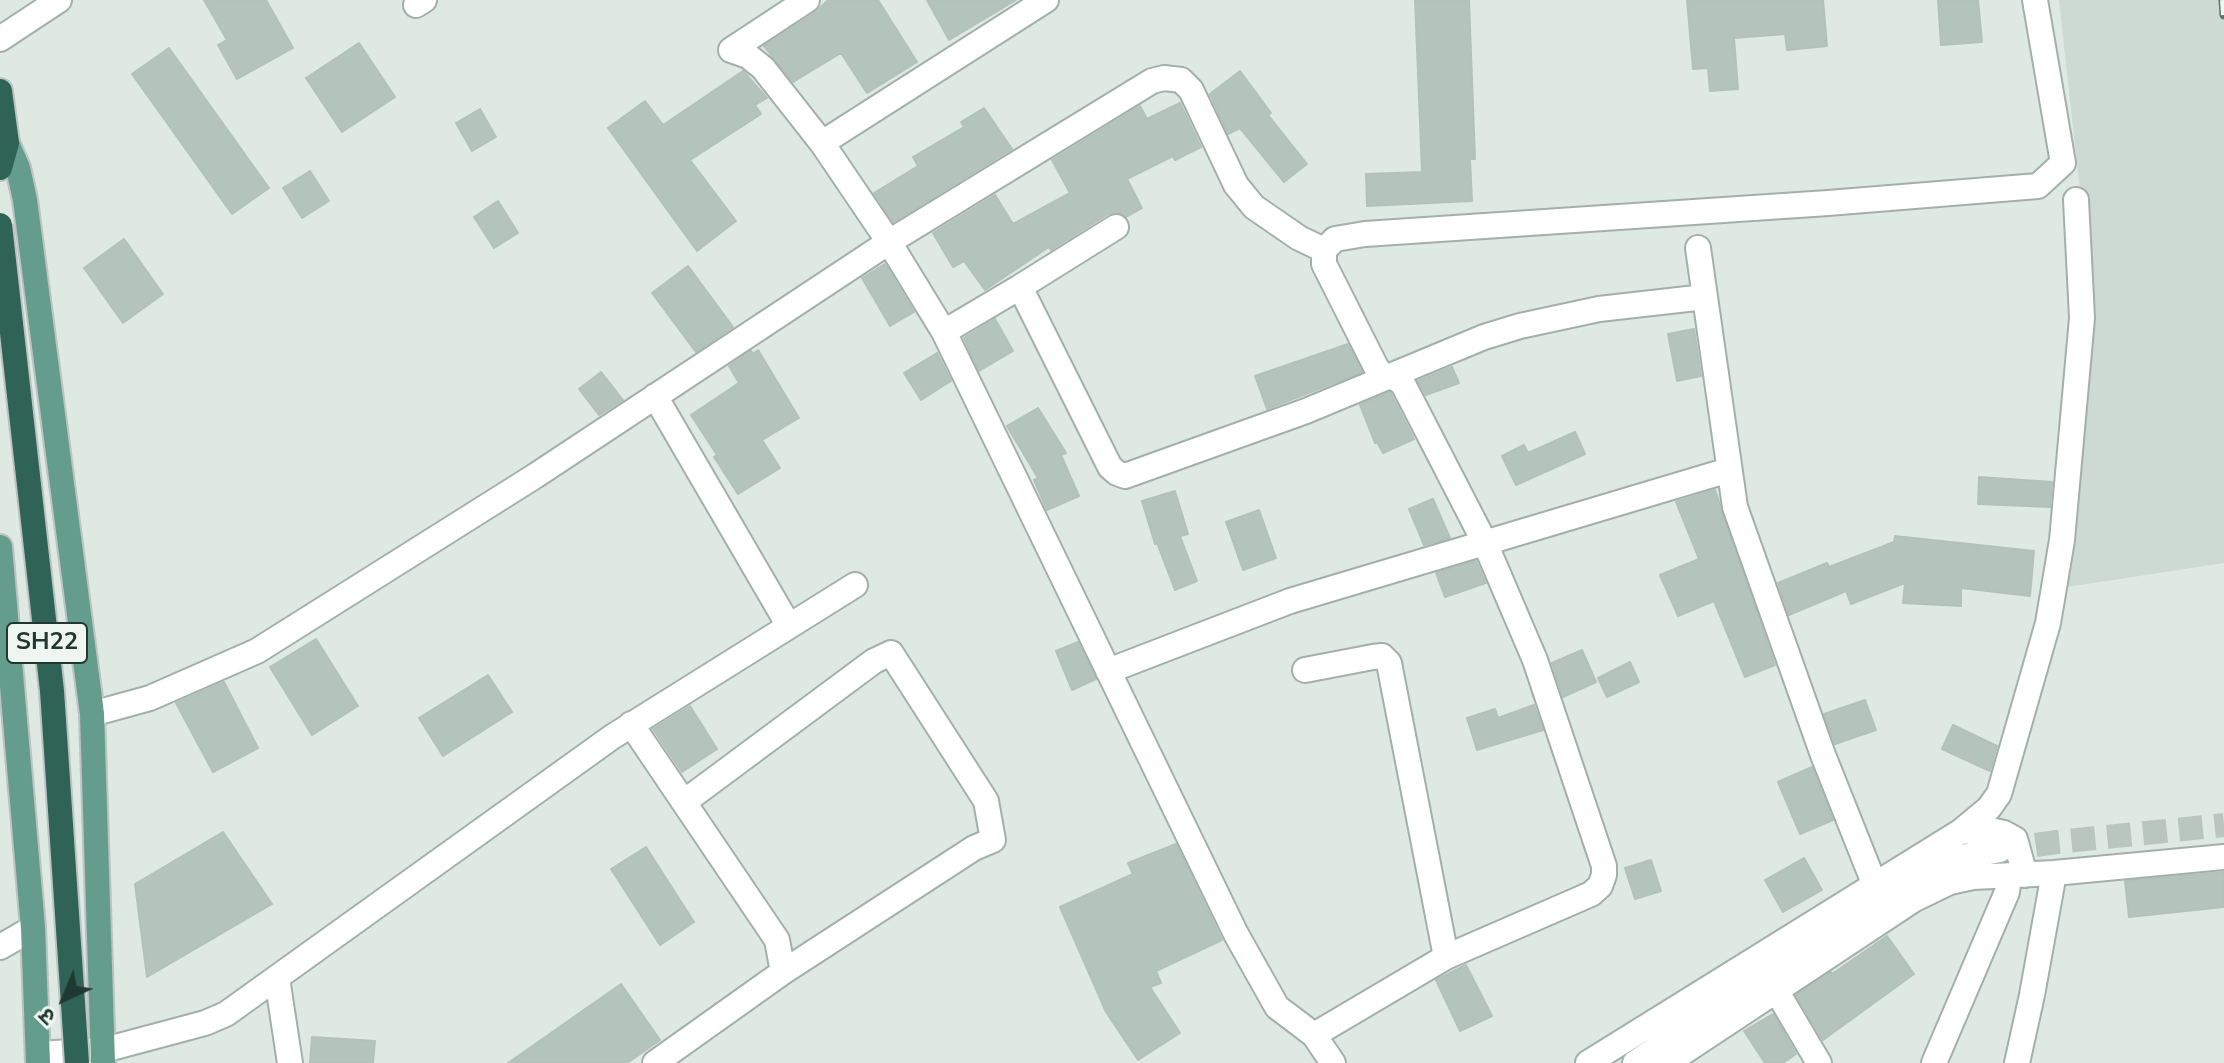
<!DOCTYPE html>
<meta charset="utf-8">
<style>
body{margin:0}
#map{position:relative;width:2224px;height:1063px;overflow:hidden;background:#dfe9e4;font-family:"Nunito Sans","Noto Sans Devanagari",sans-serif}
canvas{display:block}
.north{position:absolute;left:24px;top:959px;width:80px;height:80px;-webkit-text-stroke:6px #eff6f2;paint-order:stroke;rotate:224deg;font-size:22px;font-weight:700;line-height:32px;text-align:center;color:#213831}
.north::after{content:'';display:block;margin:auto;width:28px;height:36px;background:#213831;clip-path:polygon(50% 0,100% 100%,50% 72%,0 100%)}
</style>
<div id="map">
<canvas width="2224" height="1063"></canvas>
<div class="north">उ</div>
</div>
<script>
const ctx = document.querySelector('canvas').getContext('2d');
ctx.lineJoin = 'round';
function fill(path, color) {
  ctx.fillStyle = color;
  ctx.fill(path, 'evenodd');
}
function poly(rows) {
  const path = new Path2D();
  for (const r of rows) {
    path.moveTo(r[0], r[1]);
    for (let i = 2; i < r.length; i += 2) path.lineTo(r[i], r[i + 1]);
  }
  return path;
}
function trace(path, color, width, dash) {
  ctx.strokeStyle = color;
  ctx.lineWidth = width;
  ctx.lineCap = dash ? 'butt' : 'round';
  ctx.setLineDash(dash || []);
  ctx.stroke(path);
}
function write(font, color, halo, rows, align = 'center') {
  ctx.font = font + ' "Nunito Sans",sans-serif';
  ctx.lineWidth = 7;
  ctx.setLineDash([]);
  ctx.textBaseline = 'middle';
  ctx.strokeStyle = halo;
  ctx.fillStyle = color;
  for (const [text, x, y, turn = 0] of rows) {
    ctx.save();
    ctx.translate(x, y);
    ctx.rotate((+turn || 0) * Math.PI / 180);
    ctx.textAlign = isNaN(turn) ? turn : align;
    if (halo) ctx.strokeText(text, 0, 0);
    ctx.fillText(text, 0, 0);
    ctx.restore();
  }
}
fill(poly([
 [2059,0,2224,0,2224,563,2061,588,2094,318]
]), '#cdd9d3');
const building = poly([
 [204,0,266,0,293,48,237,79,218,45,227,40,204,0],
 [828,0,878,0,917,62,867,93,841,53,793,82,764,46,815,13,828,0],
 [927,0,1016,0,949,40,927,0],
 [1415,0,1469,0,1475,159,1470,159,1472,201,1367,206,1366,174,1422,172,1415,0],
 [1687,0,1823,0,1827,46,1787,50,1785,34,1734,38,1738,89,1710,91,1708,68,1693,69,1687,0],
 [1938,0,1978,0,1982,42,1941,45,1938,0],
 [359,43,395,97,342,132,306,78,359,43],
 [169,48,269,188,232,214,132,74,169,48],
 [743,71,767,98,755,105,761,114,690,160,736,221,697,251,608,128,645,101,663,125,743,71],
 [1240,71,1271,113,1268,115,1307,164,1284,182,1240,128,1228,134,1210,94,1240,71],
 [1180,103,1201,147,1175,160,1173,156,1127,179,1142,208,1126,217,1116,212,1108,214,1051,250,1049,247,985,290,964,261,953,267,933,233,995,195,1013,224,1070,193,1052,160,1140,106,1147,119,1180,103],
 [984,108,1012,149,893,222,874,193,918,166,913,157,964,127,961,122,984,108],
 [480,109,496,137,472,151,456,123,480,109],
 [310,171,329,201,302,218,283,188,310,171],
 [498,201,518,233,494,248,474,217,498,201],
 [124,239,163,294,123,323,84,268,124,239],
 [885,264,914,312,890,326,862,278,885,264],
 [688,266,733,327,696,352,652,293,688,266],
 [995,319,1013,351,979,371,964,338,995,319],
 [1694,329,1701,376,1677,381,1668,334,1694,329],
 [1348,344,1362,372,1267,409,1255,376,1348,344],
 [758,350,799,418,762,440,780,468,738,494,714,457,717,455,691,415,739,383,729,366,751,351,753,354,758,350],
 [937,353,951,381,921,400,904,373,937,353],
 [1452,367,1459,383,1426,395,1418,381,1452,367],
 [601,372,623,400,599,415,579,389,601,372],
 [1390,392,1414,439,1383,453,1377,442,1375,443,1360,405,1390,392],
 [1038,408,1066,453,1061,455,1079,496,1047,510,1034,480,1038,478,1007,426,1038,408],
 [1575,432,1585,454,1516,485,1502,456,1524,445,1528,453,1575,432],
 [1979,477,2052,482,2050,507,1978,504,1979,477],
 [1715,490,1775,665,1745,677,1714,601,1678,616,1660,575,1699,559,1676,502,1715,490],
 [1175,491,1188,534,1180,536,1197,581,1175,590,1157,543,1155,544,1142,501,1175,491],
 [1433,499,1450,538,1424,545,1409,509,1433,499],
 [1259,510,1276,558,1243,570,1226,522,1259,510],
 [1895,536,2034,551,2030,596,1961,588,1961,606,1903,603,1905,583,1851,604,1846,591,1789,615,1778,583,1827,563,1829,567,1894,542,1895,536],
 [1476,561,1486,583,1445,597,1436,573,1476,561],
 [316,639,358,706,312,735,270,667,316,639],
 [1078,642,1096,679,1072,690,1056,651,1078,642],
 [1582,650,1596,682,1563,697,1552,663,1582,650],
 [1630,662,1639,682,1607,697,1598,678,1630,662],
 [488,675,512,712,443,756,419,718,488,675],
 [224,682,258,748,213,772,176,703,224,682],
 [1865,700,1876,730,1835,744,1824,714,1865,700],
 [1534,705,1543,730,1477,750,1467,718,1495,709,1498,718,1534,705],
 [690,706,717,749,682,772,653,729,690,706],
 [1953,725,1997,746,1990,771,1942,749,1953,725],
 [1812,767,1833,820,1800,834,1778,782,1812,767],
 [223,832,272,904,147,977,135,884,223,832],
 [1176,844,1222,940,1156,971,1161,983,1150,987,1180,1033,1138,1060,1106,1012,1060,907,1133,874,1128,863,1176,844],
 [646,847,694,922,660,945,611,869,646,847],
 [1804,858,1822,890,1783,912,1765,880,1804,858],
 [1651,860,1661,891,1635,899,1625,868,1651,860],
 [2224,872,2224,907,2129,917,2125,881,2224,872],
 [1887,936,1914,974,1823,1040,1796,995,1831,972,1832,974,1887,936],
 [1466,965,1492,1016,1460,1031,1436,980,1466,965],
 [621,984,660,1040,627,1063,508,1063,621,984],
 [1773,1014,1796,1054,1783,1063,1765,1063,1744,1031,1773,1014],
 [312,1037,375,1041,373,1063,310,1063,312,1037]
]);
fill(building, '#b4c4bd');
trace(building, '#b2c2bb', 2);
trace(poly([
 [2000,850,2057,842,2224,825]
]), '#b9c6c0', 24, [24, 12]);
const minor = poly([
 [416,5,424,0],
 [0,39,59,0],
 [731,50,748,56,763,68,822,143,889,242,944,332,1236,934,1277,1007,1314,1035,1333,1063],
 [731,50,807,0],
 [822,143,1046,0],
 [1116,227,1020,287,1110,467,1117,473,1125,476,1306,411,1484,337,1520,326,1599,309,1705,297],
 [1698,248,1735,507,1823,755,1874,883],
 [944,332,1020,287],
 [655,396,789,626],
 [1305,670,1373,657,1382,656,1389,663,1446,957],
 [1108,671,1290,601,1729,470],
 [92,714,150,698,257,651,535,476,889,242,1152,81,1164,78,1181,80,1191,90,1236,185,1254,207,1299,238,1324,250],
 [631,724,777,940,783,972,655,1063],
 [684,802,874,661,891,653,986,801,993,840,974,848,783,972],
 [1960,832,1990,830,2004,833,2015,839,2025,875],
 [0,947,33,928],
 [277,978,290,1063],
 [1776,990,1819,1063],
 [1314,1035,1446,957,1591,894,1600,886,1604,875,1604,866,1535,660,1485,543,1403,384,1397,379,1381,374,1376,367,1324,264,1324,250,1335,239,1365,234,1828,203,2038,186,2063,163,2035,0],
 [38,1054,104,1050,205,1023,226,1014,612,737,855,585],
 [1588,1063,1960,832,1989,808,1999,794,2048,623,2062,540,2082,318,2076,200],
 [1635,1063,1928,868,1946,860,2000,850],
 [1667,1063,1913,900,1950,882,1973,877,2054,873,2224,857],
 [1934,1063,2007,892,2009,876],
 [2017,1063,2032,995,2054,873]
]);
const major = poly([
 [7,143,18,168,25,200,92,714,103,1063],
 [0,547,33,928,38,1063]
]);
const highway = poly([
 [0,91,7,143,0,168]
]);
trace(minor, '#a2b0ab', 28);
trace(major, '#bcc3c1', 28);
trace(highway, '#bcc3c1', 28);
trace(minor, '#fff', 24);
trace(major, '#659d8c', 24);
trace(highway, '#2e6356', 24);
const rail = poly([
 [2223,0,2224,15]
]);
trace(rail, '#5b746c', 9);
trace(rail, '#eff6f2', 6, [18]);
const highwayBridge = poly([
 [0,225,52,691,77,1063]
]);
trace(highwayBridge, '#bcc3c1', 28, []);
trace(highwayBridge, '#2e6356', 24);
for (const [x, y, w] of [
 [47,643,80]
]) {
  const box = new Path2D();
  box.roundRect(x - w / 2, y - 20, w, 40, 6);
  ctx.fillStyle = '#eff6f2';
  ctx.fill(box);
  trace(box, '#213831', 2);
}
write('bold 24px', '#213831', null, [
 ["SH22",47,643]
]);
</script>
